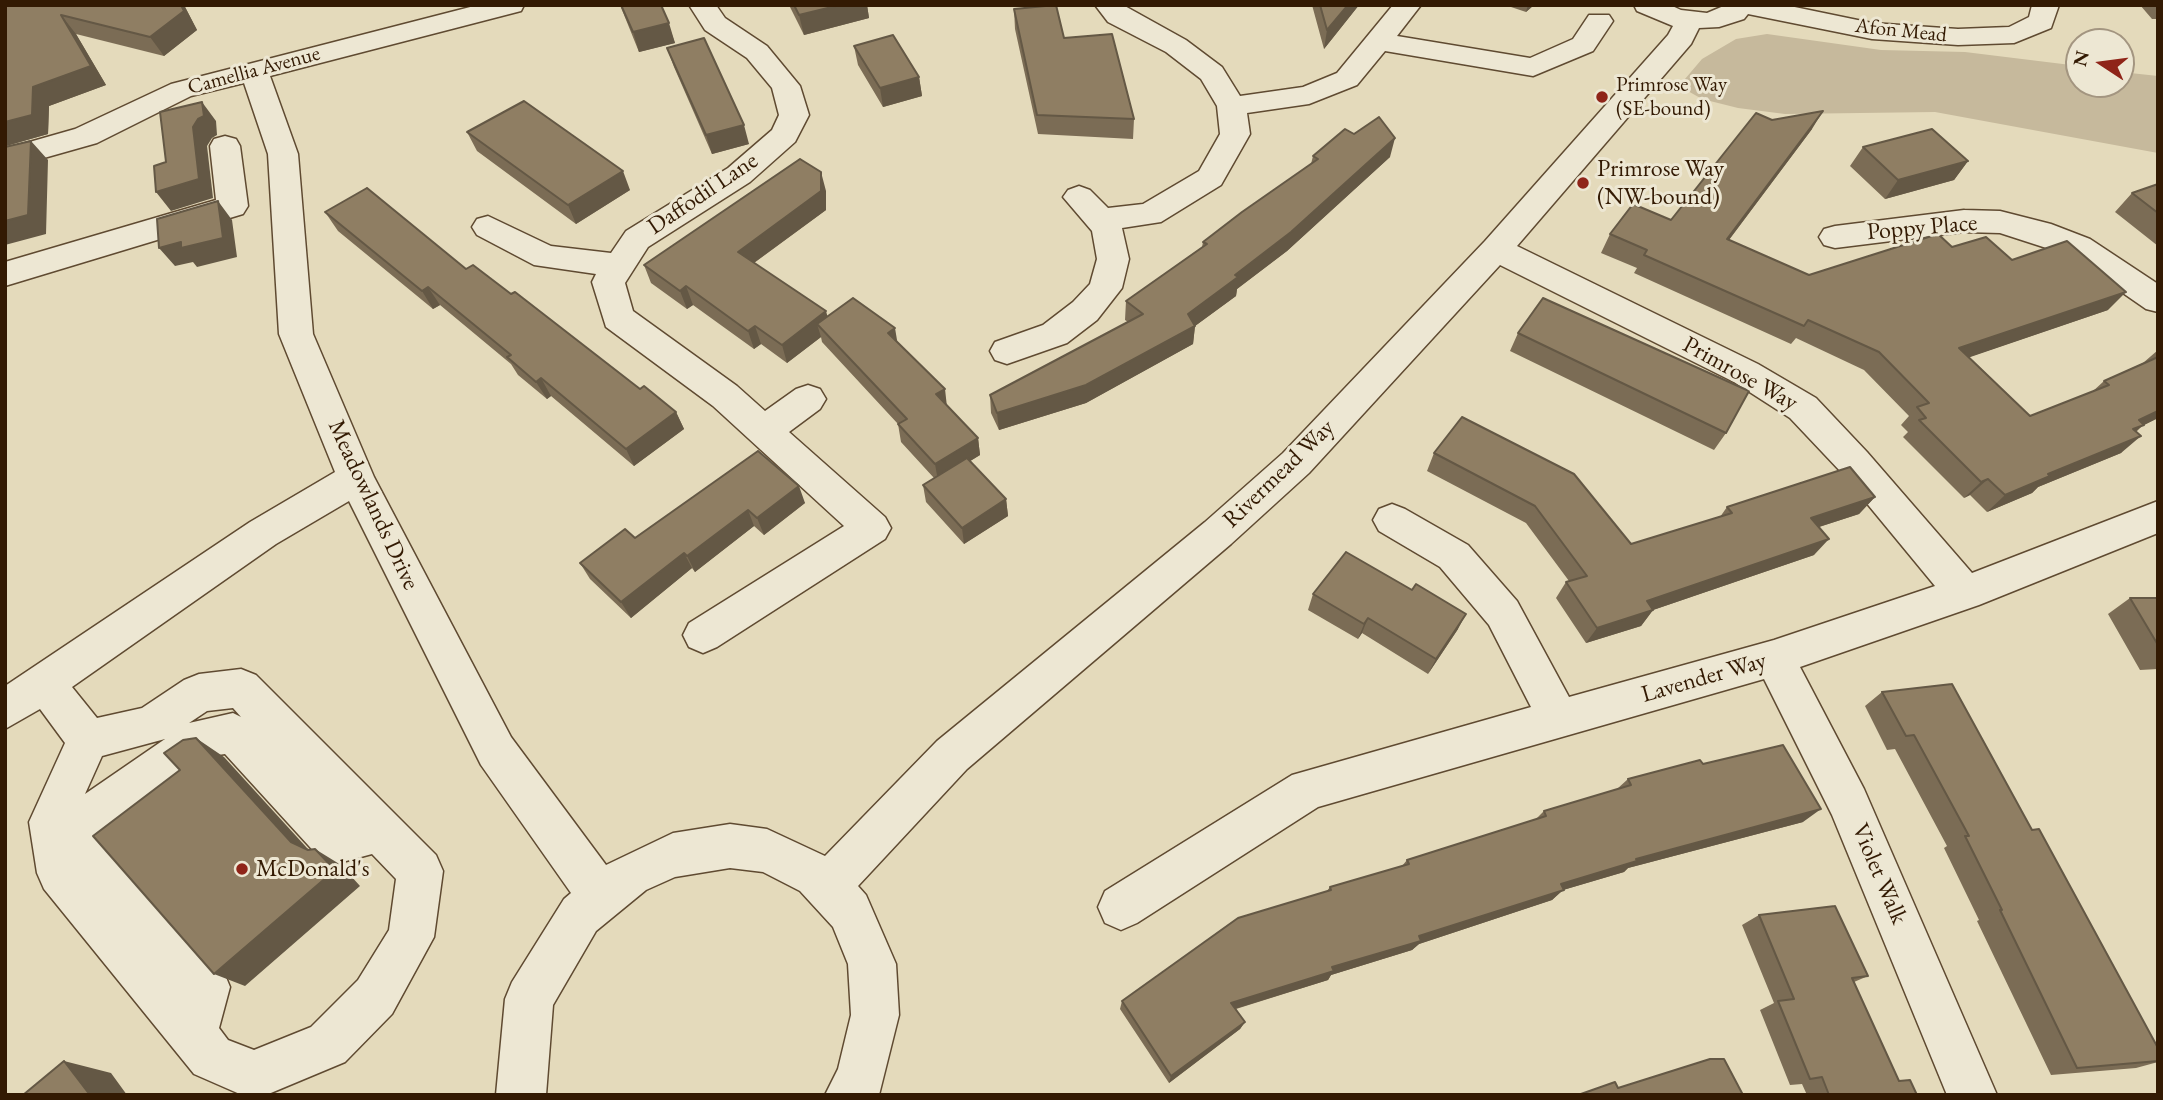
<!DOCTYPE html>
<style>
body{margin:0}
#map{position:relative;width:2163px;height:1100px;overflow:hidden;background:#e4dabb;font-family:"EB Garamond",serif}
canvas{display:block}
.frame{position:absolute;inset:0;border:7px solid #331a03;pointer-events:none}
.north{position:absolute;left:2065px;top:28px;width:70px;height:70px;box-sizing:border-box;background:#ede7d3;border:2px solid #a39580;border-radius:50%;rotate:283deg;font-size:19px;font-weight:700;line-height:28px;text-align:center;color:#331a03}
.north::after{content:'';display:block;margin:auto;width:24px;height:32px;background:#8f2418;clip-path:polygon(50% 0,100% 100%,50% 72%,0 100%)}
</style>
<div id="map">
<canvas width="2163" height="1100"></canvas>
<div class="frame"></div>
<div class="north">N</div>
</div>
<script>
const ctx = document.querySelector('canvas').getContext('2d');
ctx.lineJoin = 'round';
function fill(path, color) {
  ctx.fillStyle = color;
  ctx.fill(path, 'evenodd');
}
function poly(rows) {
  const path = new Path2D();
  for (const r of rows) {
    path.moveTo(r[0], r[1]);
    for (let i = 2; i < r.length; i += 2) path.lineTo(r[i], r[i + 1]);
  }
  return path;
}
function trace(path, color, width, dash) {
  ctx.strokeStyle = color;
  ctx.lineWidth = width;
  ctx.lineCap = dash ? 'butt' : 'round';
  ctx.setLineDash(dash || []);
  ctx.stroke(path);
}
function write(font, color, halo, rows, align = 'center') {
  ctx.font = font + ' "EB Garamond",serif';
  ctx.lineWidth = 6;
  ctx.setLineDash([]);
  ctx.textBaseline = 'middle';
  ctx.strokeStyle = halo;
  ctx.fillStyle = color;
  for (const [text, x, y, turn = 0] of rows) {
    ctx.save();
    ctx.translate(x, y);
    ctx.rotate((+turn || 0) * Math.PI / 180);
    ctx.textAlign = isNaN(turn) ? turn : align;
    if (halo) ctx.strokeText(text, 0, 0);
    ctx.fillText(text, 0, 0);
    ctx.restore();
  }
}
fill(poly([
 [1767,34,1881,50,1965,52,2079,66,2079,84,2121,84,2121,72,2158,76,2158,153,1935,112,1785,114,1738,108,1702,99,1679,86,1702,59,1736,39]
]), '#c6b99c');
const minor = poly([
 [478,5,524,5,521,11,270,76,298,154,313,334,374,477,511,737,606,865,673,833,730,824,767,829,825,856,937,741,1205,522,1283,453,1485,241,1668,35,1673,26,1637,11,1634,5,1670,5,1681,10,1707,13,1726,5,1785,5,1872,23,1958,29,2009,27,2029,17,2032,5,2059,5,2051,28,2014,43,1958,45,1872,39,1748,14,1744,19,1719,27,1699,28,1691,44,1517,246,1758,364,1816,398,1867,452,1972,573,2158,501,2158,533,1979,605,1800,667,1864,789,1997,1095,1947,1095,1832,815,1764,679,1318,807,1137,923,1121,930,1105,923,1098,907,1105,891,1292,775,1531,707,1489,625,1440,567,1379,531,1373,520,1379,509,1392,504,1405,509,1468,545,1517,601,1569,697,1774,640,1935,586,1841,472,1790,418,1734,382,1500,265,1309,473,1231,544,967,769,858,886,866,895,896,964,899,1015,879,1095,825,1095,838,1069,851,1015,848,964,833,927,800,891,763,872,730,868,675,877,646,890,596,931,553,1005,546,1095,496,1095,505,999,512,982,564,899,571,893,481,765,349,501,276,544,72,687,97,718,142,708,184,680,199,674,241,669,256,675,436,855,443,871,434,937,392,1014,345,1062,266,1095,242,1095,194,1074,44,889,37,873,29,822,65,743,40,709,5,729,5,686,250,522,335,472,279,334,268,154,244,83,191,96,97,143,5,169,5,149,75,129,171,84,478,5],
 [233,708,241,717,233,713,189,723,207,711,233,708],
 [165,739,85,794,102,756,165,739],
 [225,754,319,857,335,864,372,854,396,879,389,930,358,980,311,1027,254,1050,228,1040,219,1028,230,987,223,970,111,840,113,826,211,756,225,754],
 [689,5,716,5,725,18,767,46,800,86,809,115,795,142,750,182,648,247,625,283,633,311,737,386,765,411,796,389,808,385,820,389,826,399,820,409,789,432,885,517,891,528,885,539,717,647,703,653,689,647,683,635,689,623,844,526,713,406,606,327,592,282,596,274,534,265,477,235,472,227,477,219,488,216,551,246,611,253,626,231,728,168,772,130,779,115,772,88,747,58,705,30,689,5],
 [1095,5,1123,5,1186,40,1222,67,1240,96,1303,87,1337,73,1393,5,1421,5,1397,36,1530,58,1573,39,1589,15,1609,15,1613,21,1593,51,1533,76,1385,51,1357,85,1309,104,1247,113,1250,134,1221,185,1161,222,1122,228,1129,259,1122,288,1097,320,1067,343,1007,364,995,360,990,351,995,342,1043,325,1073,302,1090,284,1097,259,1092,231,1063,197,1068,190,1079,186,1090,190,1108,208,1143,204,1199,171,1220,134,1217,106,1201,79,1166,52,1108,22,1095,5],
 [225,136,236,139,240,146,248,206,243,214,5,286,5,262,216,200,210,146,214,139,225,136],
 [1964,210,2000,211,2051,224,2090,239,2158,284,2158,312,2146,309,2068,255,2000,233,1964,232,1835,248,1824,245,1819,237,1824,229,1835,226,1964,210]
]);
trace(minor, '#5f4a31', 3);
fill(minor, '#ede7d3');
fill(poly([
 [5,5,184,5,197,30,164,56,76,34,106,85,49,106,48,134,6,146],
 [620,5,661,5,675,43,639,52],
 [789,5,867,5,869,18,804,35],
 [1312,5,1359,5,1324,49],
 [1505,5,1534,5,1526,12],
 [2140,5,2158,5,2158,19,2152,19],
 [1014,9,1064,38,1134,119,1133,139,1038,134,1015,29],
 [854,46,919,77,922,96,883,107,858,65],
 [667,48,749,144,712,154,674,67],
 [1772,120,1812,129,1729,240,1809,275,1952,247,2012,260,2108,310,1969,357,2030,416,2092,392,2104,381,2143,363,2158,350,2158,418,2142,426,2136,432,2121,453,2038,487,2032,493,1987,512,1970,495,1964,498,1903,437,1908,432,1901,425,1909,416,1864,370,1796,338,1791,344,1634,273,1637,268,1601,253,1610,234,1671,220],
 [467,132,630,190,576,224,477,151],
 [1863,147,1968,161,1954,180,1885,199,1850,166],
 [1313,156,1390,157,1287,251,1237,289,1236,296,1195,326,1193,344,1086,403,999,430,991,413,990,395,1128,322,1125,320,1126,301,1202,247,1203,242,1311,164],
 [2158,184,2158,246,2115,212,2132,193],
 [826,191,826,210,754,263,828,317,898,342,947,405,978,438,980,455,970,461,1006,499,1008,516,964,544,926,502,923,485,934,478,901,442,898,424,822,342,821,337,787,363,761,344,754,349,693,305,687,309,651,283,644,265],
 [325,212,466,269,511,294,640,389,676,412,684,429,634,466,551,396,547,399,518,375,511,364,440,305,433,309,338,231],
 [1518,333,1726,433,1714,450,1510,351],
 [758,451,805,503,764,535,754,526,695,572,692,568,631,618,590,579,580,563,635,538],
 [1434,453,1631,544,1720,517,1727,507,1875,497,1859,514,1819,527,1814,555,1653,610,1641,626,1586,643,1556,598,1566,582,1569,581,1526,523,1427,471],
 [1313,594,1458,629,1428,674,1362,633,1358,639,1308,610],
 [2130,598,2158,598,2158,669,2140,670,2108,614],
 [1882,692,2032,830,2158,1048,2158,1062,2136,1068,2051,1075,1977,921,1979,920,1944,848,1947,846,1895,749,1887,750,1865,706],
 [1703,764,1803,822,1628,868,1624,872,1563,890,1552,900,1419,944,1412,950,1331,975,1328,980,1236,1009,1245,1022,1240,1029,1169,1083,1120,1009,1122,1001,1327,891,1330,887,1402,866,1407,860,1536,819,1544,811,1617,789,1628,779],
 [1759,915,1868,976,1854,982,1899,1081,1917,1095,1807,1095,1802,1084,1790,1085,1760,1010,1774,1003,1742,925]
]), '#7b6c55');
fill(poly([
 [181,5,184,5,197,30,164,56,150,37],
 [840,5,867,5,869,18,804,35,799,15],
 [1348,5,1359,5,1324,49,1327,30],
 [1528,5,1534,5,1526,12],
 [61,15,76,34,106,85,49,106,48,134,6,146,5,145,5,122,33,87],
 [669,23,675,43,639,52,633,32],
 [919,77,922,96,883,107,880,88],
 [202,102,216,121,217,135,212,138,207,146,213,198,171,211,156,192],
 [1823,111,1812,129,1716,257,1727,239],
 [744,125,749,144,712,154,706,135],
 [1395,138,1390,157,1287,251,1237,289,1236,296,1195,326,1193,344,1086,403,999,430,997,413,1188,314],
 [31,141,48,160,46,234,5,245,5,221],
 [1968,161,1954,180,1885,199,1898,180],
 [623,171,630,190,576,224,568,205],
 [821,172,826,191,826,210,744,270,738,252],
 [218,201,232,220,237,257,197,267,193,262,175,266,159,248],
 [686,286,693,305,687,309,680,291],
 [428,287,440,305,433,309,422,291],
 [2126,292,2108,310,1944,366,1959,348],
 [826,311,831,329,817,324,821,337,787,363,782,345],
 [755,326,761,344,754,349,748,331],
 [895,328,898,346,888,333],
 [541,378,551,396,547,399,536,382],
 [945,389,947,407,936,394],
 [2158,411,2158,418,2142,426,2124,441,2139,420],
 [676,412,684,429,634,466,626,449],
 [2141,436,2121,453,2038,487,2032,493,1987,512,2005,495,2048,474],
 [978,438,980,455,938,481,935,464],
 [1988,479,1970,495,1964,498,1981,482],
 [799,486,805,503,764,535,757,518],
 [1875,497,1859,514,1797,534,1811,518],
 [1006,499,1008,516,964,544,962,528],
 [748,510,754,526,695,572,687,556],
 [1829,539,1814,555,1653,610,1641,626,1586,643,1597,628,1647,601],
 [684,553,692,568,631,618,621,602],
 [1466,614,1458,629,1428,674,1436,659],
 [1368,618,1362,633,1358,639,1364,624],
 [196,738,224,757,317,859,291,842],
 [1821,809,1803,822,1628,868,1624,872,1563,890,1552,900,1419,944,1412,950,1331,975,1328,980,1228,1011,1231,1003,1419,936,1561,884,1636,859],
 [315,849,341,865,360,886,245,986,214,974],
 [1245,1022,1240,1029,1169,1083,1171,1076],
 [64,1061,111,1073,127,1095,90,1095]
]), '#645845');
const building = poly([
 [5,5,181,5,184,11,150,37,61,15,91,66,33,87,32,115,5,122,5,5],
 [621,5,661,5,669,23,633,32,621,5],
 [794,5,840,5,799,15,794,5],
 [1056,5,1064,38,1112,34,1134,119,1037,115,1014,9,1056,5],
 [1320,5,1348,5,1327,30,1320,5],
 [893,35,919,77,880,88,854,46,893,35],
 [704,38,744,125,706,135,667,48,704,38],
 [524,101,623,171,568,205,467,132,524,101],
 [202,102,204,116,198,119,193,127,199,179,156,192,154,166,166,162,160,112,202,102],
 [1823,111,1727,239,1809,275,1938,234,1952,247,1986,237,2012,260,2067,241,2126,292,1959,348,2030,416,2109,385,2104,381,2158,357,2158,411,2139,420,2144,425,2133,429,2141,436,2048,474,2050,476,2005,495,1988,479,1981,482,1919,420,1926,418,1917,407,1929,403,1879,352,1808,320,1804,326,1644,255,1647,250,1610,234,1633,204,1671,220,1756,113,1772,120,1823,111],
 [1379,117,1395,138,1291,232,1235,275,1238,277,1188,314,1195,326,1086,385,997,413,990,395,1143,314,1126,301,1207,244,1203,242,1242,212,1318,159,1313,156,1345,129,1354,134,1379,117],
 [1932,129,1968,161,1898,180,1863,147,1932,129],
 [31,141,28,215,5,221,5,147,31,141],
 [800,159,821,172,821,191,738,252,826,311,782,345,755,326,748,331,686,286,680,291,644,265,800,159],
 [2158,184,2158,213,2132,193,2158,184],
 [367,188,466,269,473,265,511,294,515,292,640,389,644,386,676,412,626,449,541,378,536,382,507,357,511,355,428,287,422,291,325,212,367,188],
 [218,201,223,238,181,248,181,242,159,248,157,219,218,201],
 [853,298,895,328,888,333,945,389,936,394,978,438,935,464,898,424,907,419,817,324,853,298],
 [1543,298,1749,391,1726,433,1518,333,1543,298],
 [1462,417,1574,474,1631,544,1732,513,1727,507,1850,467,1875,497,1811,518,1829,539,1647,601,1653,610,1597,628,1566,582,1587,576,1535,506,1434,453,1462,417],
 [758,451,799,486,757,518,748,510,687,556,684,553,621,602,580,563,625,529,635,538,758,451],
 [967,458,1006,499,962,528,923,485,967,458],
 [1346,552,1412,590,1416,584,1466,614,1436,659,1368,618,1364,624,1313,594,1346,552],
 [2130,598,2158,598,2158,645,2130,598],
 [1952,684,2032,830,2039,829,2158,1048,2158,1061,2077,1068,2000,910,2002,910,1965,836,1969,836,1914,735,1906,736,1882,692,1952,684],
 [196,738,291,842,308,850,315,849,335,870,214,974,93,836,180,770,164,753,183,740,196,738],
 [1783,745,1821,809,1636,859,1637,861,1561,884,1564,890,1419,936,1421,941,1332,967,1334,971,1231,1003,1245,1022,1171,1076,1122,1001,1238,918,1331,890,1330,887,1409,864,1407,860,1546,816,1544,811,1631,785,1628,779,1700,760,1703,764,1783,745],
 [1835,906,1868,976,1852,978,1899,1081,1910,1080,1917,1095,1829,1095,1822,1077,1810,1079,1778,1001,1794,999,1759,915,1835,906],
 [1710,1059,1724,1059,1743,1095,1578,1095,1615,1082,1618,1088,1710,1059],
 [64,1061,90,1095,23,1095,64,1061]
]);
fill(building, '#8f7e63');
trace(building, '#645845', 2);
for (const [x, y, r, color] of [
 [1602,97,7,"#8f2418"],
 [1583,183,7,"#8f2418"],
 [242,869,7,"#8f2418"]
]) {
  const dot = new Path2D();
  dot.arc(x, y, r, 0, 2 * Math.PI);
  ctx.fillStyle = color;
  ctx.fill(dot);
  trace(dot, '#ede7d3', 2.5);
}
write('21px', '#331a03', '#ede7d3', [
 ["Afon Mead",1901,31,6],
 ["Camellia Avenue",254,71,-15]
]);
write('21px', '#331a03', '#ede7d3', [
 ["Primrose Way",1616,85],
 ["(SE-bound)",1616,109]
], 'left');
write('24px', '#331a03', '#ede7d3', [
 ["Primrose Way",1597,169],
 ["(NW-bound)",1597,197],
 ["McDonald's",256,869]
], 'left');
write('24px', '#331a03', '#ede7d3', [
 ["Daffodil Lane",703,194,-34],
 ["Poppy Place",1922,228,-5],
 ["Primrose Way",1740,374,29],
 ["Rivermead Way",1279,474,-44],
 ["Meadowlands Drive",373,505,65],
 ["Lavender Way",1704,678,-16],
 ["Violet Walk",1879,874,67]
]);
</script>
